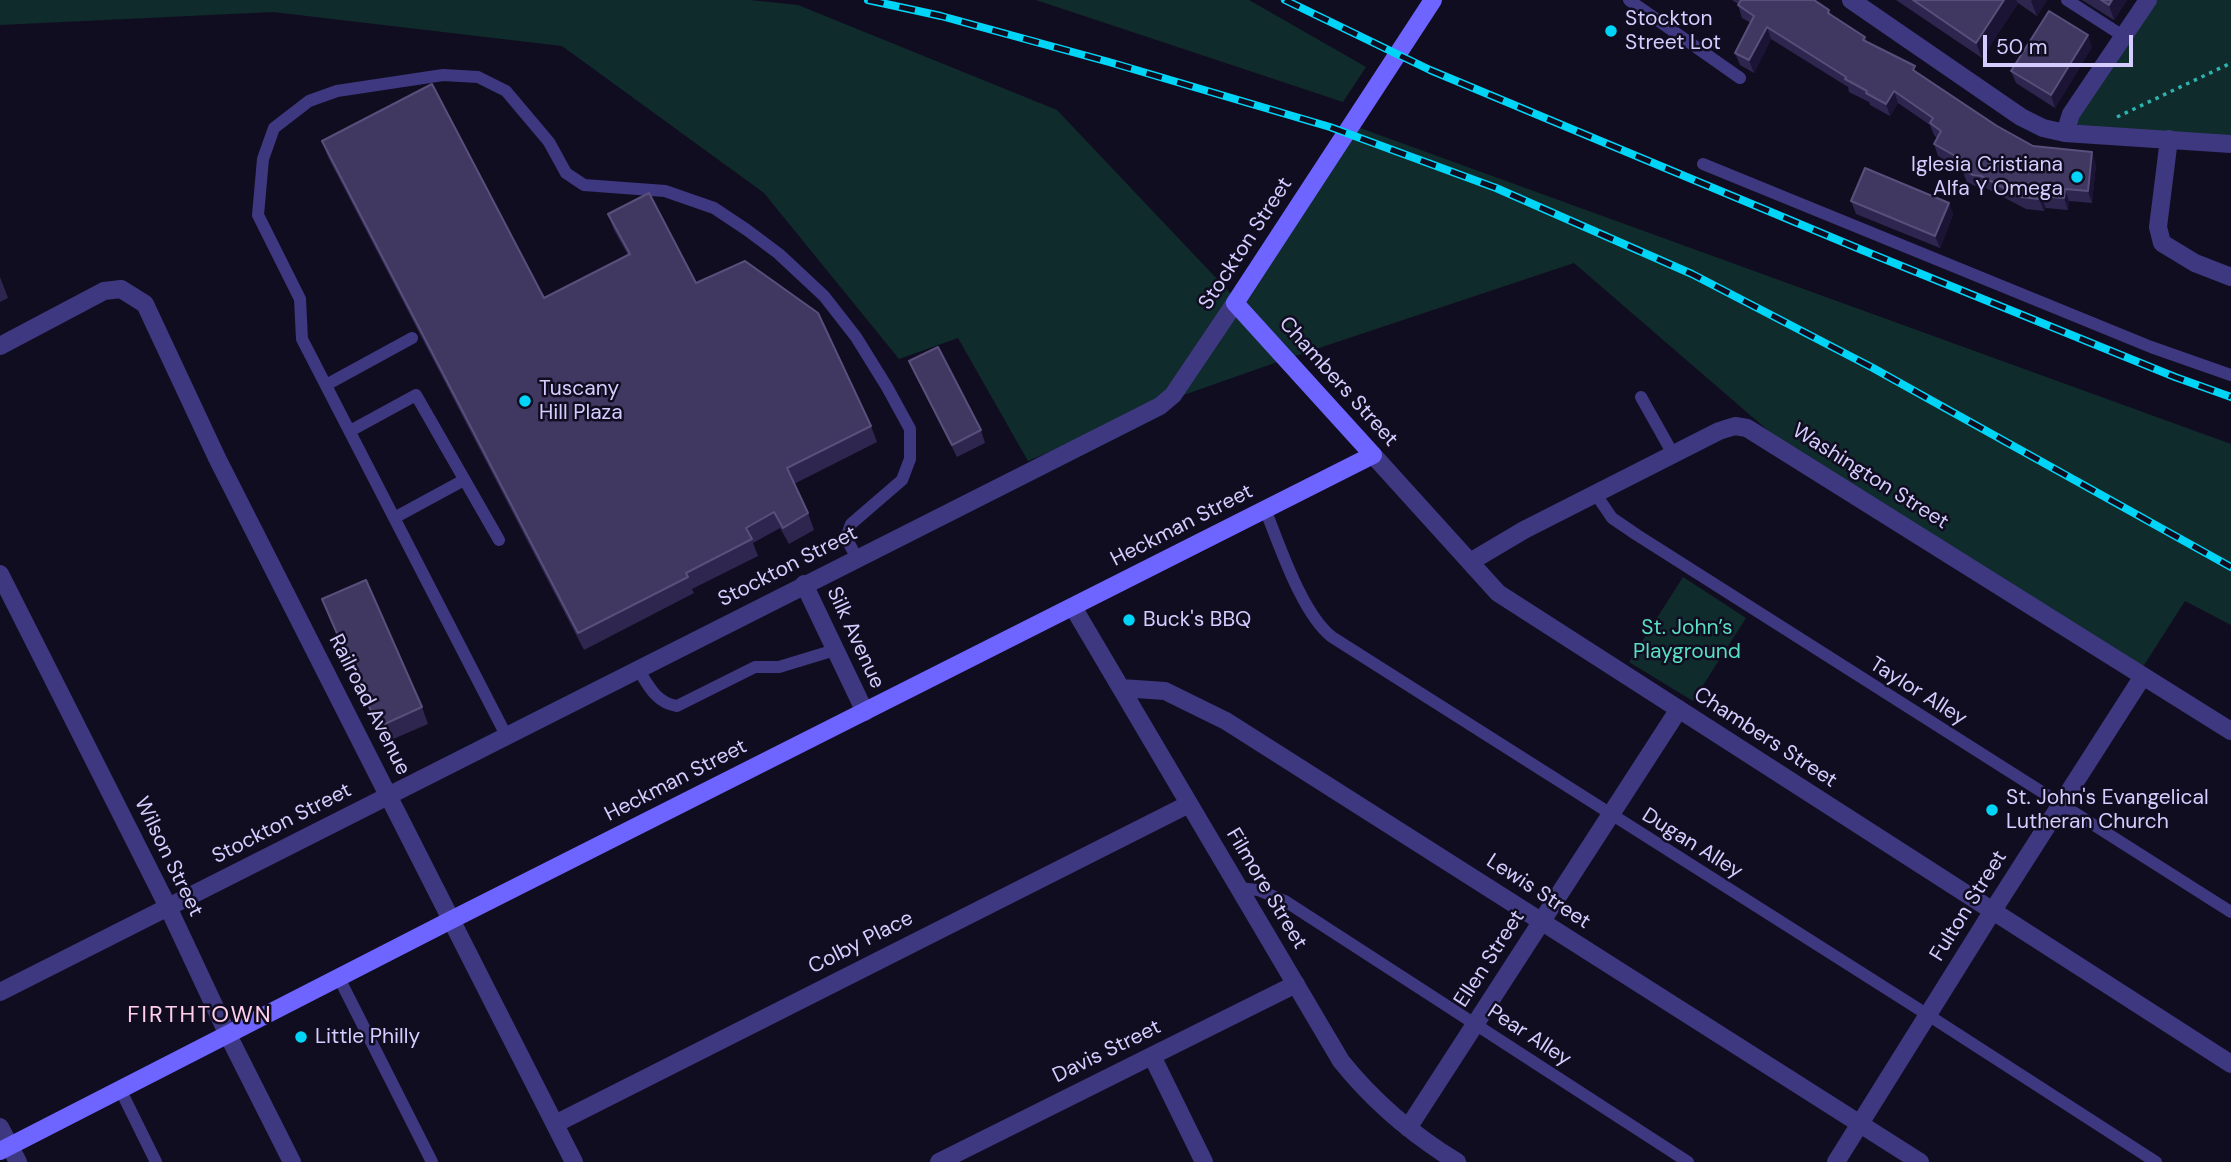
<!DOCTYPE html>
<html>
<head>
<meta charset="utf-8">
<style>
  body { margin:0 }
  #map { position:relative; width:2231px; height:1162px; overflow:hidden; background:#110d21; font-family:"DM Sans",sans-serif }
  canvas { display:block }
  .scale { position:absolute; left:1983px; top:35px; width:150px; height:32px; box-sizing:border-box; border:4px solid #d5cdff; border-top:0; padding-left:9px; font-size:21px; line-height:24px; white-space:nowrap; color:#d5cdff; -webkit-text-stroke:5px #110d21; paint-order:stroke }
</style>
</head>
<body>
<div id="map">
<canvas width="2231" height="1162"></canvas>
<div class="scale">50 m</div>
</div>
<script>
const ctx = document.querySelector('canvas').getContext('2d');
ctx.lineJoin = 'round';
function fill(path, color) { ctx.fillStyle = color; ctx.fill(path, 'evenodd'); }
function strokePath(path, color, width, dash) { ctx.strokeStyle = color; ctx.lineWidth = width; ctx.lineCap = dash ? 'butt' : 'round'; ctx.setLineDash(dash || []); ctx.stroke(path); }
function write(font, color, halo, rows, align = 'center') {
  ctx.font = font + ' "DM Sans",sans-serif'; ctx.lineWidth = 5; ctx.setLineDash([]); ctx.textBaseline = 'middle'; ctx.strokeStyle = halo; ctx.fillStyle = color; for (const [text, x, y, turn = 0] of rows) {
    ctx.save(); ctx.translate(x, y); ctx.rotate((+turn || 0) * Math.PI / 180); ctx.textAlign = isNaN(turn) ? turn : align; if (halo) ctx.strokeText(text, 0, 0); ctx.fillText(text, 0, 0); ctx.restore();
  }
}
const green = new Path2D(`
  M0,0h750l48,5 259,105 179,189 113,-175 882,320v181l-46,-24 -44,69 -369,-236 -198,-171 -288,96 -111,39 -147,63 -70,-123 -59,21 -135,-166 -202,-147 -289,-34 -273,13z
  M1036,0h213l117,67 -23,35z
  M2151,0h80v140l-166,-7z
  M1683,577l63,41 -53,83 -64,-39z`);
const path = new Path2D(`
  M2117,117l114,-54`);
const lane = new Path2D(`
  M1629,0l111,78
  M2067,0l56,36
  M1703,164l448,183 80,28
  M326,385l86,-47
  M1641,397l32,57
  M350,431l66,-36 83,145
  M1595,493l17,25 25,17 594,377
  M1265,509c14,35 37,105 67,128l596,378 228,147
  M394,518l70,-38
  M638,669c10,16 18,34 39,37l78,-39h24l56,-17
  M506,735l-204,-396 -2,-40 -42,-84 5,-56 11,-31 35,-27 28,-10 106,-16 35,2 28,14 43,51 17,31 18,12 81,6 49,17 33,22 32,24 45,42 32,41 31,50 23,42v30l-8,21 -51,44 -5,14 11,20
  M1238,888l20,2 27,11 403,261
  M339,978l93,184
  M120,1089l36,73`);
const street = new Path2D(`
  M1851,0l170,117 22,11 22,5 166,11
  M2065,133l6,-19 77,-114
  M2169,139l-11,88 4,16 33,20 36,14
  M0,346l104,-55 17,-2 24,15 72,154 357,704
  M1373,455l125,138 733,471
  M1470,562l54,-32 195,-99 16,-5 12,2 484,303
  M0,574l168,333 60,128 64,127
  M804,584l61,128
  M1073,607l268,454c32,40 72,74 116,101
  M1121,688l44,3 61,30 694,441
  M0,992l1160,-586 13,-11 62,-92
  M1152,1056l52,106
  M555,1124l634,-320
  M0,1127l18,35
  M1408,1128l271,-419
  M939,1162l357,-178
  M1836,1162l156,-250 151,-236`);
const secondary = new Path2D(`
  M0,1151l451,-231 922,-465 -138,-152 198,-303`);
const rail = new Path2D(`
  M868,0l73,16 168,46 221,65 166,61 196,86 181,94 358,199
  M1285,0l145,70 432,180 313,127 56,20`);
const wall = new Path2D(`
  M1732,0h82l15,10 2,5 34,22 2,5 50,31 80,53 36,20 63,18 -4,39 -23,-2 -1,9 -22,-2 -2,3 -18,-2 -40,-21 -9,-1 -10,-5 -5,-12 -24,-14 -4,-12 3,-6 -3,-3 -4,-10 -32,-22 -8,13 -20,-11 -1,-3 -20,-10 -1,-5 -77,-48 -17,34 -14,-8 -5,-12 16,-30 -9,-5 -4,-13v-1z
  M1896,0h151l-10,16 -19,-13 -36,55z
  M2082,0h45l-13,20z
  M2092,47l-37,61 -39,-25 -5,-12z
  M322,141l222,157 84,-43 -14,-25 -6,-16 88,69 175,143 6,16 -83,42 14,29 6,17 -25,14 -9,-16 -27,15 5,13 -66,33 2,4 -110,57 -256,-493z
  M1851,201l98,2 4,12 -13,33 -84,-34z
  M0,277l8,21 -8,4z
  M909,361l72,69 4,13 -28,14 -43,-84z
  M322,599l100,108 6,17 -44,19 -56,-128z`);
const shadedWall = new Path2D(`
  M2004,0h12l2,3 -36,55 -6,-15z
  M2032,0h15l-10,16 -6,-15z
  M2112,0h15l-13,20 -5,-15z
  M1767,27l4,12 -17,34 -5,-13z
  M2088,35l4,12 -37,61 -4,-13z
  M1894,91l4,12 -8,13 -4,-12z
  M2092,152l4,12 -4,39 -4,-12z
  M2065,189l4,12 -1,9 -4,-12z
  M2041,196l5,12 -2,3 -5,-12z
  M1949,203l4,12 -13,33 -5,-12z`);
const building = new Path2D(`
  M1741,0h73l15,10 -1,3 37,24 -2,3 52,26 -2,4 84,56 36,20 59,6 -4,39 -23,-2 -1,9 -23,-2 -2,3 -18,-2 -40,-21 -8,-1 -11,-6 4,-7 -32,-18 7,-13 -11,-8 3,-5 -39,-27 -8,13 -20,-11 1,-2 -22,-12 1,-2 -79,-50 -18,33 -14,-7 19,-37 -16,-11z
  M1913,0h91l-28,43z
  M2101,0h11l-3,5z
  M2049,11l39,24 -37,60 -40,-24z
  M432,84l112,214 86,-44 -22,-40 41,-21 47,90 49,-22 73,52 53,113 -84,42 21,45 -25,15 -9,-16 -28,16 6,11 -66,34 2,4 -110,56 -256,-492z
  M1865,168l84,35 -14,33 -84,-35z
  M938,347l43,83 -29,15 -43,-84z
  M366,580l56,127 -44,20 -56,-128z`);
const markers = [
  [1611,31,7,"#00d5f8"],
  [2077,177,7,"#00d5f8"],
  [525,401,7,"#00d5f8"],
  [1129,620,7,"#00d5f8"],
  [1992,810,7,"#00d5f8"],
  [301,1037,7,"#00d5f8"]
];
const poiNames = [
  ["Stockton",1625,19],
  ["Street Lot",1625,43],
  ["Iglesia Cristiana",2063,165,"right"],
  ["Alfa Y Omega",2063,189,"right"],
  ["Tuscany",539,389],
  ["Hill Plaza",539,413],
  ["Buck's BBQ",1143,620],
  ["St. John's Evangelical",2006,798],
  ["Lutheran Church",2006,822],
  ["Little Philly",315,1037]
];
const streetNames = [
  ["Stockton Street",1246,244,-57],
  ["Chambers Street",1338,382,48],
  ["Washington Street",1870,477,32],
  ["Heckman Street",1182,526,-27],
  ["Stockton Street",788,567,-27],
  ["Silk Avenue",855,638,65],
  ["Taylor Alley",1918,692,32],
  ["Railroad Avenue",369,705,63],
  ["Chambers Street",1765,738,33],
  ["Heckman Street",676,781,-27],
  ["Stockton Street",282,824,-27],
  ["Dugan Alley",1692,844,32],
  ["Wilson Street",168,857,64],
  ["Filmore Street",1266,889,59],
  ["Lewis Street",1538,892,33],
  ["Fulton Street",1969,906,-58],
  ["Colby Place",861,943,-27],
  ["Ellen Street",1490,959,-57],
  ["Pear Alley",1529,1036,33],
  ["Davis Street",1107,1052,-26]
];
const parkNames = [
  ["St. John’s",1687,628],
  ["Playground",1687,652]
];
const neighbourhoodNames = [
  ["FIRTHTOWN",200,1016]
];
fill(green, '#102b2b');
strokePath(path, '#2db3b0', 3.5, [3.5, 5]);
strokePath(lane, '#3e3880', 12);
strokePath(street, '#3e3880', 18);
strokePath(secondary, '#6e64ff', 18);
strokePath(rail, '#00d5f8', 8);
strokePath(rail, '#110d21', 5, [16]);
fill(wall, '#2f264f');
fill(shadedWall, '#1c1435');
fill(building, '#413862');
strokePath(building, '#584f7b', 2);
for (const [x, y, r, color] of markers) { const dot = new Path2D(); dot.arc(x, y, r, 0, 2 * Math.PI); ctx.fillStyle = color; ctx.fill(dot); strokePath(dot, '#110d21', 2.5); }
write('21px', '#d5cdff', '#110d21', poiNames, 'left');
write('21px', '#d5cdff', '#110d21', streetNames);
write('21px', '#59dfc3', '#110d21', parkNames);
ctx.letterSpacing = '2px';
write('23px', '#ffcfec', '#110d21', neighbourhoodNames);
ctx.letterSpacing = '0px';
</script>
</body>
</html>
